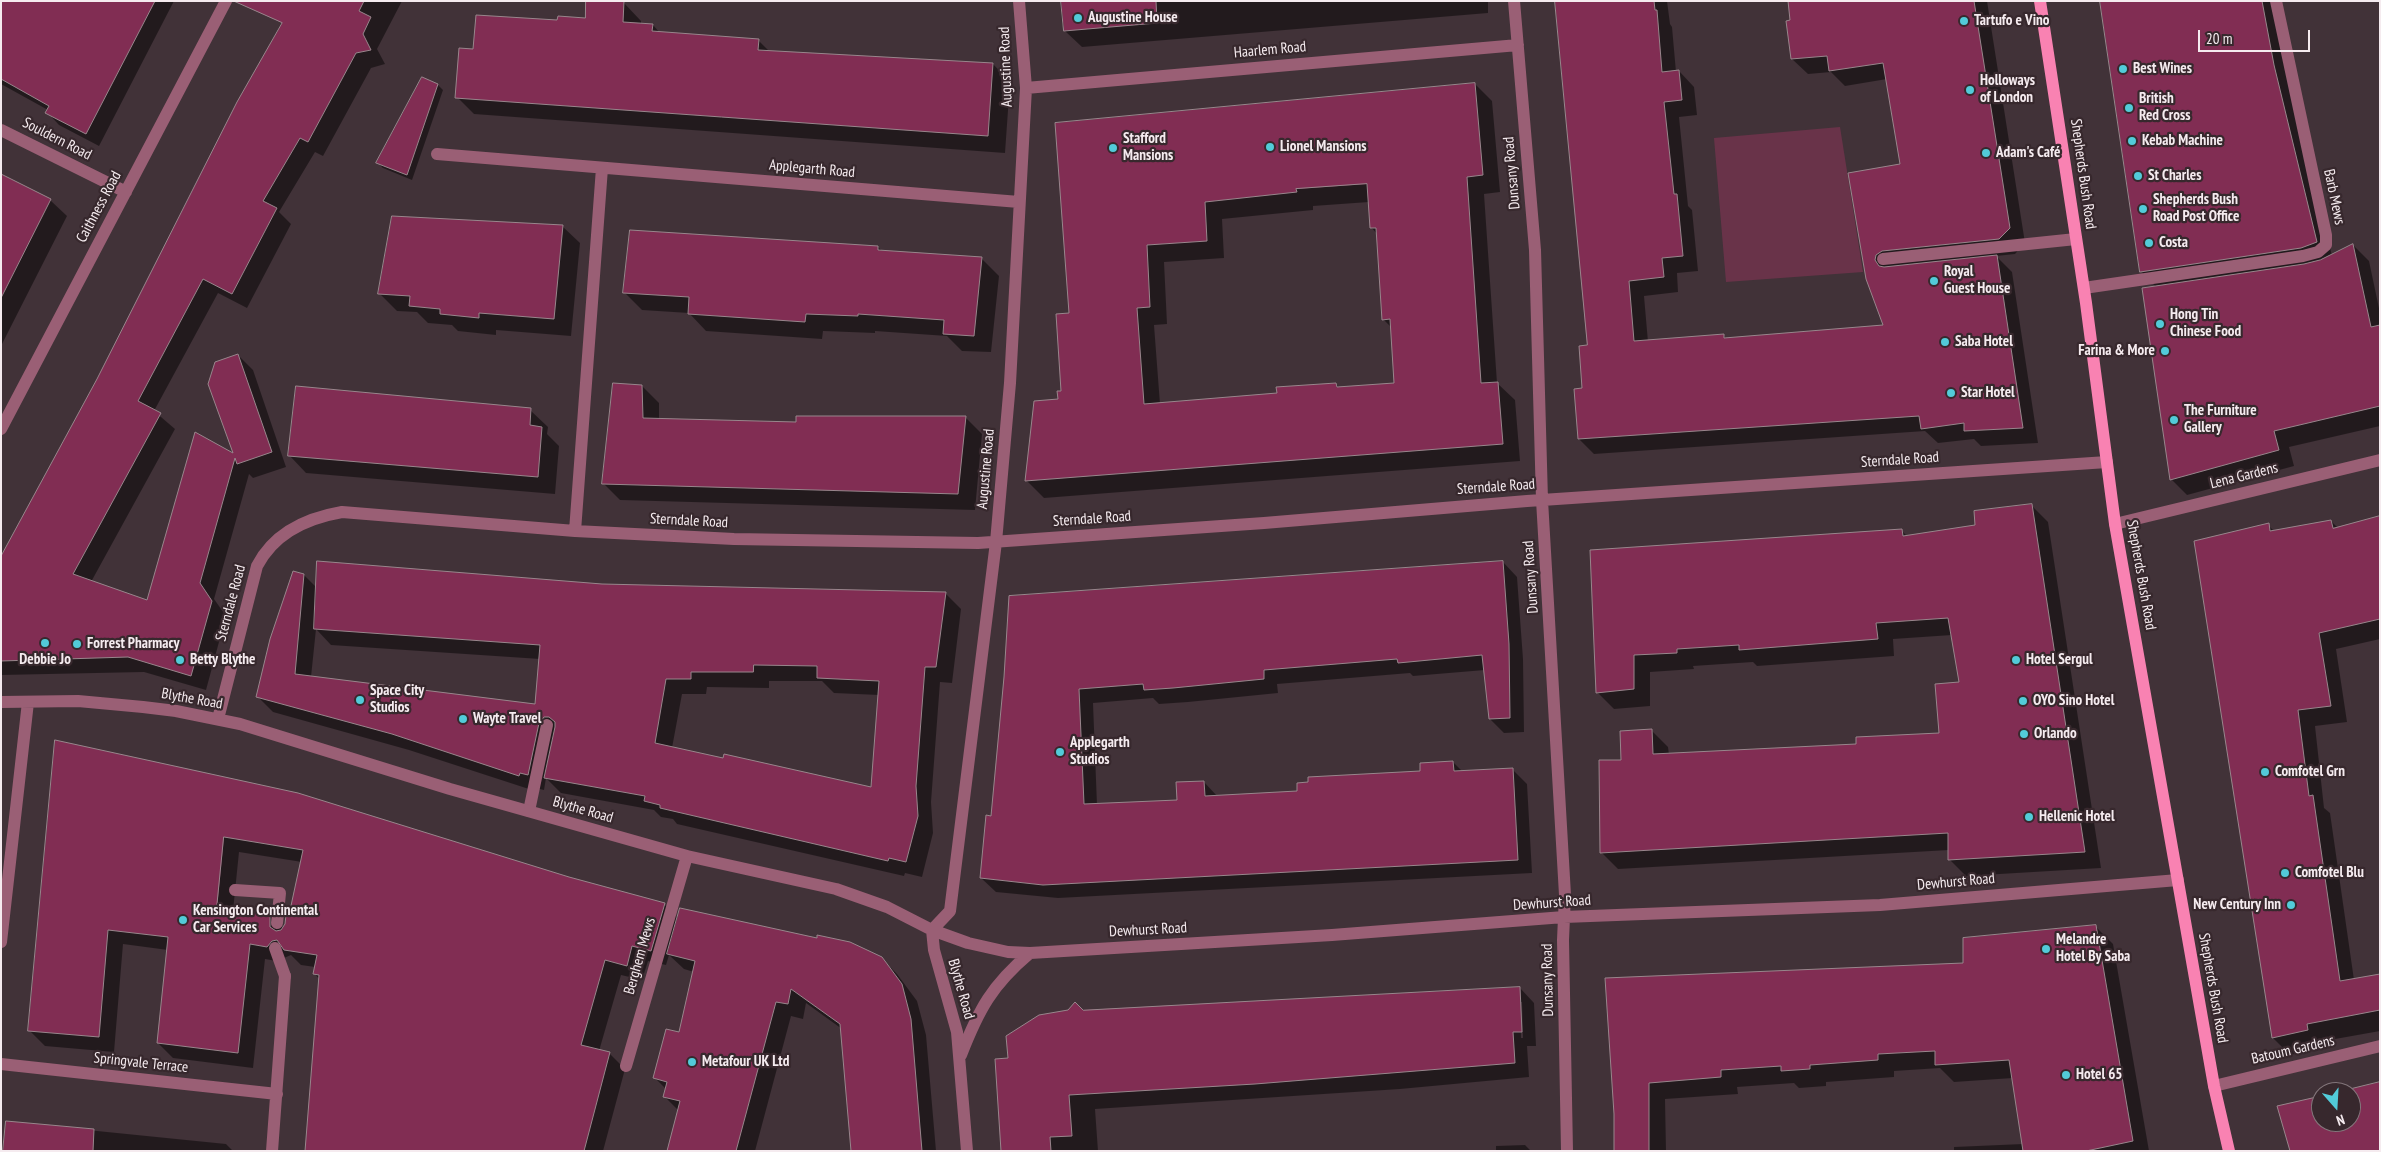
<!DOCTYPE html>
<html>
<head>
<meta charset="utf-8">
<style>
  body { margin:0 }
  #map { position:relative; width:2381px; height:1152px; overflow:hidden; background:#413238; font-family:"PT Sans Narrow",sans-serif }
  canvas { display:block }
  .frame { position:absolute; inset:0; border:2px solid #f5ebef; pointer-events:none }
  .north { position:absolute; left:2311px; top:1082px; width:50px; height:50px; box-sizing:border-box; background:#37282d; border:1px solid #83767b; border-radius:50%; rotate:161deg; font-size:14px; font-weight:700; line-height:20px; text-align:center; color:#f5ebef }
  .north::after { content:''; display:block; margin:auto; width:18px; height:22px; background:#52cbd9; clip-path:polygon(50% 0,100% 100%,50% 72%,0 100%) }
  .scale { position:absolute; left:2198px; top:30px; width:112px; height:22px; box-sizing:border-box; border:2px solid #f5ebef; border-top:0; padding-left:6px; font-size:15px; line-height:18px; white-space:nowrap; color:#f5ebef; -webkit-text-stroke:4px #37282d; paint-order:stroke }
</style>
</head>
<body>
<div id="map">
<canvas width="2381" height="1152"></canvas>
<div class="frame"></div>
<div class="north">N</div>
<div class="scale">20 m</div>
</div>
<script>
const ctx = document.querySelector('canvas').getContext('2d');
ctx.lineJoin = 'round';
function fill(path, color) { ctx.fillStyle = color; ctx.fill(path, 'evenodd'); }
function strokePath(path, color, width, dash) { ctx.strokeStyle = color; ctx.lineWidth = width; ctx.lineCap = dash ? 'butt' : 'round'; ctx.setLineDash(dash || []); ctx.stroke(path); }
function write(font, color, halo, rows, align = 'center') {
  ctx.font = font + ' "PT Sans Narrow",sans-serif'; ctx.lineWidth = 4.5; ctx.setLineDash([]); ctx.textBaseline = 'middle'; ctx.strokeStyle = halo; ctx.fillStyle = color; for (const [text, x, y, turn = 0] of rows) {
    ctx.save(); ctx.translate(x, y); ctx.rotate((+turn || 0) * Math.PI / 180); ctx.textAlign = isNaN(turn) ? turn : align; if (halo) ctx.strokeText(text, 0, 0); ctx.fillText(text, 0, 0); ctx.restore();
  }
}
const green = new Path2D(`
  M1840,127l23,145 -137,10 -12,-144z`);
const shadow = new Path2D(`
  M1,1h173l-75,145 -40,-21 -12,-13 1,-2 -47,-26z
  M293,1h109l-25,48 8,15 -14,4 -48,88 -8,-4 -36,60 12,12 -44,84 -29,-15 -64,118 21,18 -84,153 57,20 87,-147 3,-100 15,15 33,97 -33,11 -4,-4 -35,125 12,17 -20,74 -62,-18 -143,3v-116l97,-179 100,-200z
  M1060,1h428v12l-406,34 -17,-16 -3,-8z
  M1556,1h111l3,23 2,3 4,45 3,-1 15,16 3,28 -18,2 9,89 4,4 6,61 -21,2 1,19 -34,4 4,46 75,-7 4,4 158,-13 -18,-47 34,-114 -14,-86 -42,7 -14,-14 -23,2 -16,-15 -3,-58h198l38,242 -10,11 -19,2 16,16 26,171 -57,3 -7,-7 -36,4 -13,-12 -331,23 -15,-15 9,-93z
  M2101,1h174l7,49 50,206 21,-11 16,16 11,52v113l-91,21 5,19 -107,29 -16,-16 -15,-192 -15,-16z
  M624,3l17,18v4h12l7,8 98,7 12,12 223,12 17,18 -5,71 -531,-39 -17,-17 17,-47 85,-29 27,-2z
  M1475,84l17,17 8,91 -16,2 13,189 18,17 5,61 -476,37 -17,-17 35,-89 8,-78 -13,-190zM1369,202l2,25 6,7 6,85 9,9 3,56 -55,4 -4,-4 -58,10 -118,10 -6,-79 13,-1 -3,-62 60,-4 -2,-39 91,-9v-4z
  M438,85l5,5 -31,90 -29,-12 -5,-5z
  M1,174l49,26 17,16 -66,130z
  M562,226l18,17 -9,93 -75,-6v5l-38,-4 -6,-6 -24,-2 -11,-11 -20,-1 -18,-18z
  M878,247l5,5 98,6 18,18 -8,76 -29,-1 -15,-15 -72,-5v2l-52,-2 -1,8 -116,-8 -17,-18 -47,-3 -18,-18z
  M642,386l17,17v17l138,3 168,-6 17,17 -7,76 -355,-10 -17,-17z
  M530,410l18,17 -1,7 12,12 -4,48 -249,-21 -17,-18z
  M2031,505l17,17 53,346 -135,8 -17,-17v-9l-331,19 -16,-16 20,-91 29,-32 17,17 1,8 188,-10 84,-11 19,-51 -8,-48 -59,4 1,17 -137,10 -4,-4 -60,4 1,3 -44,3v34l-36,3 -17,-17 -6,-140 311,-21 6,6 69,-11z
  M2380,518v121l-44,10 11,73 -32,4 9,82 6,5 24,167 26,-5v56l-56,10v6l-34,8 -17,-17 -77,-496 72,-17 7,7 56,-11 7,7z
  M1503,562l14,15 6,82 1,73 -20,1 -14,-14 -5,-49 -72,6 -3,-3 -133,11 1,9 -90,9 -29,2 -6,-6 -60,5 4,102 81,-3 26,-20 14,15 81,-4 122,-21 32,-10 10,10 50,-2 14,14 5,89 -474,25 -62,-6 -15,-14 11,-61 14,-140z
  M304,575l13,13 285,-3 343,8 16,16 -9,74 -12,-1 -9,120 2,31 -11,44 -17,-4 -1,3 -227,-52 -4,-5 -12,-2 -7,-7 -93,-17 -15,-15 -2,12 -8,-2 -1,3 -126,-41 -136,-38 -16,-16zM316,629l15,16 209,14 -4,46 -225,-28zM769,681h53l12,12 45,2 -7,93 -200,-40 10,-54h24l1,-7 62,1zM542,718h3l-9,10 -2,-1z
  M56,742l608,162 15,15 202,39 16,16 20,27 9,34 10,116h-85l-9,-122 -36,-26 -3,16 -12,-3 -36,135h-87l11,-40 -15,-15 2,-7 -11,-11 25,-44 14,-62 -10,-3 -15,-14 -3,10 -18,-4 -6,19 -21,-5 -22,76 10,2 16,16 -22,82h-296l13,-171 -6,-7 1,-6 -14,-2 -10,-10 -7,3 -2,4 -17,-3 -12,109 -80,-10 -15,-15 10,-93 -45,-6 -9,108 -69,-6 -15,-15zM239,852l63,10 -12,54 -6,13 -15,-14 -36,-4z
  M2096,927l17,17 36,207h-195v-4l69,-3 -10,-66 -59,4 -14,-14 -46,3v6l-68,5v4l-27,2 -5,-5 -57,4 1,7 -73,5 1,52h-49l-11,-172 358,-15z
  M1520,988l14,15 2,43h-9l2,31 -129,12 -305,20 3,42h-96l7,-92 74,-47zM1520,1002h2l1,36h-2z
  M8,1122l218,22 7,7h-229z
  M1525,1145l6,6h-35v-5z`);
const building = new Path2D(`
  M1,1h154l-69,133 -41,-21 4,-7 -48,-27z
  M234,1h130l-5,10 12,6 -8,17 8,16 -15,3 -48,89 -8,-4 -37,63 14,7 -45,86 -29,-15 -65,122 23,12 -88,161 74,26 48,-168 38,21 -25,-69 7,-22 23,-8 34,98 -35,12 -2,-6 -35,125 12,18 -21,75 -63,-19 -127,4v-105l96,-177 140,-277 45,-79z
  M586,1h38l-1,21 30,2 -1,7 107,8 -1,11 235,13 -5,73 -533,-38 4,-50 14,1 3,-34 81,5 1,-4 27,2z
  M1061,1h95l1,22 -93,8z
  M1555,1h99l1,9h2l5,62 17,-2 3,30 -18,2 10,92h3l6,62 -21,2 2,19 -35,4 5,60 90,-7v4l159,-13 -17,-46 -18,-106 52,-9 -17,-101 -54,8 -2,-15 -36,3 -5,-38 4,-1 -2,-19h186l36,227 -11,11 -117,12 -6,4 -1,5 4,6 5,1 113,-12 26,173 -59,3v-8l-43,6 -2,-13 -341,23 -4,-50 8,-1 -3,-42 8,-1z
  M2100,1h162l12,64 43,177 -16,6 -161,24z
  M422,77l16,7 -31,91 -31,-12z
  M1475,83l8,92 -16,2 14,206 17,-1 5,62 -478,37 9,-80 24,-2 -1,-8h4l-5,-77 13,-1 -14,-190zM1367,184l3,44h6l6,92 8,-1 4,64 -57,4 -1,-4 -60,4 1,6 -133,11 -7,-96 13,-1 -3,-62 60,-4 -2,-39 92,-10 -1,-3z
  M1,174l50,25 -50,99z
  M392,216l171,9 -9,94 -75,-6v5l-39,-4v-5l-31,-3 1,-10 -32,-2z
  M630,230l248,16v4l104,7 -8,79 -31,-2 1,-14 -86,-6v2l-52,-2 -1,8 -117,-8 1,-17 -66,-4z
  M2353,244l18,83 9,-2v81l-106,25 5,19 -109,30 -28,-192 162,-24 16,-4z
  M613,383l29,2 1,33 153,4v-6h170l-8,78 -356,-10z
  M296,386l235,22 -1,17 12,2 -4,50 -250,-21z
  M2032,504l53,348 -137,8v-27l-348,20 -1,-93h22l-1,-29 32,-2 1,25 203,-10v-7l83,-4 -4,-49 24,-2 -11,-64 -72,5 2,16 -139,11v-5l-62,4v4l-43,2v34l-38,4 -6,-143 312,-21 1,7 72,-11 -1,-14z
  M2380,516v103l-61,14 12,73 -33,4 11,86 4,-1 27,186 40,-7v36l-73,14 1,6 -36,8 -78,-497 75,-18 1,8 61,-11 2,8z
  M317,561l285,23 344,8 -10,75h-11l-9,119 2,30 -12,46 -17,-4 -1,3 -228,-53v-3l-16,-4 1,-5 -101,-18 11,-51v-5l-6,-5h-5l-5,6 -11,52 -8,-2 -1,3 -127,-42 -136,-37 14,-58 23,-68 11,3 -9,100 240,30 5,-59 -226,-16zM754,665l63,1v12l62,3 -8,106 -147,-33 -1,4 -68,-15 11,-64h25v-7h62z
  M1503,561l6,83 1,74 -21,1 -7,-64 -84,8 -1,-4 -133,11v9l-91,9 -29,2 -1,-6 -64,5 5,115 93,-4 -1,-18 28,-1 1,15 92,-5v-8l11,-1v-5l112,-6v-8l33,-2 1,10 59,-3 5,92 -475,25 -63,-7 6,-63 5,1 13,-139 5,-81z
  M55,740l243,53 271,84 96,26 -14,48 -19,-5 -5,20 -22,-6 -24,85 29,7 -26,99h-279l14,-176 -6,-1 4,-19 -33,-5 -7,-10 -5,1 -5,6 -17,-3 -12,109 -81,-10 11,-106 -60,-7 -9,107 -71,-6zM224,837l79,13 -14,65h-3l-1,9 -4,6 -5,1 -6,-4v-14l-53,-5z
  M680,908l137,30v-3l33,7 32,15 20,27 9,35 11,132h-71l-11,-127 -49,-35 -3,15 -12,-2 -40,149h-69l13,-50 -17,-4 4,-15 -14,-4 13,-49 13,3 16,-71 -28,-7z
  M2096,925l37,216 -47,10h-63l-14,-91 -74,5v-14l-57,3v6l-68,5v4l-29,2v-5l-60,4v7l-72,6v68h-35v-37l-9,-136 358,-15v-25z
  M1520,987l2,45h-9l2,31 -260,21 -186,11 3,41 -22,1 1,14h-50l-6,-92 13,-1 -2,-22 33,-21 29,-5 7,-8 8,8z
  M2380,1082v69h-90l-13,-45 44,-10v26h30v-30h-13z
  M6,1121l88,8 -1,22h-90z`);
const service = new Path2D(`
  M1883,259l193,-20
  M529,811l18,-86
  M235,890l45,3 -3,30
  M275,948l10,28`);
const minor = new Path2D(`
  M1514,1l21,249 7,250 23,395 -2,45 4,211
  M1026,88l492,-43
  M1,130l125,62
  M437,154l582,48
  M2084,288l219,-32 15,-4 8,-7v-10l-50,-234
  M1,429l225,-428
  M2115,524l265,-64
  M575,531l27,-363
  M1,702l77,-1 65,6 33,4 64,13 210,65 237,67 149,33 51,18 45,23 36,13 40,9 22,1 302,-18 232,-18 316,-12 298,-25
  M218,719l39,-153c17,-33 50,-48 85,-54l233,19 159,8 244,4 286,-20 263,-22 580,-39
  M932,930l18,-19 46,-369 14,-159 16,-295 -7,-87
  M932,930l2,20 23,82 10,119
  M1,942l27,-240
  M961,1055c18,-46 31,-70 69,-102
  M1,1064l276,30
  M626,1066l61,-210
  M2214,1086l166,-40
  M272,1151l13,-175`);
const primary = new Path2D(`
  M2040,1l46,302 29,221 99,562 15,65`);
const markers = [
  [1078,18,5,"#52cbd9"],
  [1964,21,5,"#52cbd9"],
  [2123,69,5,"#52cbd9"],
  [1970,90,5,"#52cbd9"],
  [2129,108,5,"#52cbd9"],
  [2132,141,5,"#52cbd9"],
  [1270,147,5,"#52cbd9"],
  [1113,148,5,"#52cbd9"],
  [1986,153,5,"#52cbd9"],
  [2138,176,5,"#52cbd9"],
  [2143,209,5,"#52cbd9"],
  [2149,243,5,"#52cbd9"],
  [1934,281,5,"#52cbd9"],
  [2160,324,5,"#52cbd9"],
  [1945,342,5,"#52cbd9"],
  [2165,351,5,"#52cbd9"],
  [1951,393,5,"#52cbd9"],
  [2174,420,5,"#52cbd9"],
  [45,643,5,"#52cbd9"],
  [77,644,5,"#52cbd9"],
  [180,660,5,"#52cbd9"],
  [2016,660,5,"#52cbd9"],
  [360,700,5,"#52cbd9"],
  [2023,701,5,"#52cbd9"],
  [463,719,5,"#52cbd9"],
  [2024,734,5,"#52cbd9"],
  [1060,752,5,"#52cbd9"],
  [2265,772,5,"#52cbd9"],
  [2029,817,5,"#52cbd9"],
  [2285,873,5,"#52cbd9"],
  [2291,905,5,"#52cbd9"],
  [183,920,5,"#52cbd9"],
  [2046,949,5,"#52cbd9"],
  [692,1062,5,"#52cbd9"],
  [2066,1075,5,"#52cbd9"]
];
const poiNames = [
  ["Augustine House",1088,18],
  ["Tartufo e Vino",1974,21],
  ["Best Wines",2133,69],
  ["Holloways",1980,81],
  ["of London",1980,98],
  ["British",2139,99],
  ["Red Cross",2139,116],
  ["Stafford",1123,139],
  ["Mansions",1123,156],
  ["Kebab Machine",2142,141],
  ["Lionel Mansions",1280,147],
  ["Adam's Café",1996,153],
  ["St Charles",2148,176],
  ["Shepherds Bush",2153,200],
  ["Road Post Office",2153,217],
  ["Costa",2159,243],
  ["Royal",1944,272],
  ["Guest House",1944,289],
  ["Hong Tin",2170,315],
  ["Chinese Food",2170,332],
  ["Saba Hotel",1955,342],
  ["Farina & More",2155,351,"right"],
  ["Star Hotel",1961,393],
  ["The Furniture",2184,411],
  ["Gallery",2184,428],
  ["Forrest Pharmacy",87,644],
  ["Debbie Jo",45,660,"center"],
  ["Betty Blythe",190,660],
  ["Hotel Sergul",2026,660],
  ["Space City",370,691],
  ["Studios",370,708],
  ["OYO Sino Hotel",2033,701],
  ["Wayte Travel",473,719],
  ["Orlando",2034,734],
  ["Applegarth",1070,743],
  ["Studios",1070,760],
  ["Comfotel Grn",2275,772],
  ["Hellenic Hotel",2039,817],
  ["Comfotel Blu",2295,873],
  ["New Century Inn",2281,905,"right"],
  ["Kensington Continental",193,911],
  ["Car Services",193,928],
  ["Melandre",2056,940],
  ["Hotel By Saba",2056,957],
  ["Metafour UK Ltd",702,1062],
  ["Hotel 65",2076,1075]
];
const streetNames = [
  ["Haarlem Road",1270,50,-5],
  ["Augustine Road",1006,67,-92],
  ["Souldern Road",57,139,27],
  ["Applegarth Road",812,169,5],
  ["Dunsany Road",1512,173,-95],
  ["Shepherds Bush Road",2083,174,82],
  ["Barb Mews",2334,197,78],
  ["Caithness Road",99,207,-62],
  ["Sterndale Road",1900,460,-4],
  ["Augustine Road",986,469,-85],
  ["Lena Gardens",2244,476,-14],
  ["Sterndale Road",1496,487,-4],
  ["Sterndale Road",1092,519,-4],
  ["Sterndale Road",689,521,3],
  ["Shepherds Bush Road",2141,575,80],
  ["Dunsany Road",1531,577,-94],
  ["Sterndale Road",231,603,-75],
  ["Blythe Road",192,699,10],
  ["Blythe Road",583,810,16],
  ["Dewhurst Road",1956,882,-5],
  ["Dewhurst Road",1552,903,-4],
  ["Dewhurst Road",1148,930,-3],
  ["Berghem Mews",640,956,-74],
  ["Dunsany Road",1548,980,-91],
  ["Shepherds Bush Road",2213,988,80],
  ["Blythe Road",961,989,74],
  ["Batoum Gardens",2293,1050,-13],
  ["Springvale Terrace",141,1063,6]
];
fill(green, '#693349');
fill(shadow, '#0007');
fill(building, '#812d53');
strokePath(building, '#98868c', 1);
strokePath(service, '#9a5f75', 12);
strokePath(minor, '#9a5f75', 12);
strokePath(primary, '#f982b2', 12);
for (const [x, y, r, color] of markers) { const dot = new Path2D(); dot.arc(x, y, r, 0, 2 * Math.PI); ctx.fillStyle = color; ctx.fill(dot); strokePath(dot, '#37282d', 2); }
write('bold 15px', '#f5ebef', '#37282d', poiNames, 'left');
write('15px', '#f5ebef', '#37282d', streetNames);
</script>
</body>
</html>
